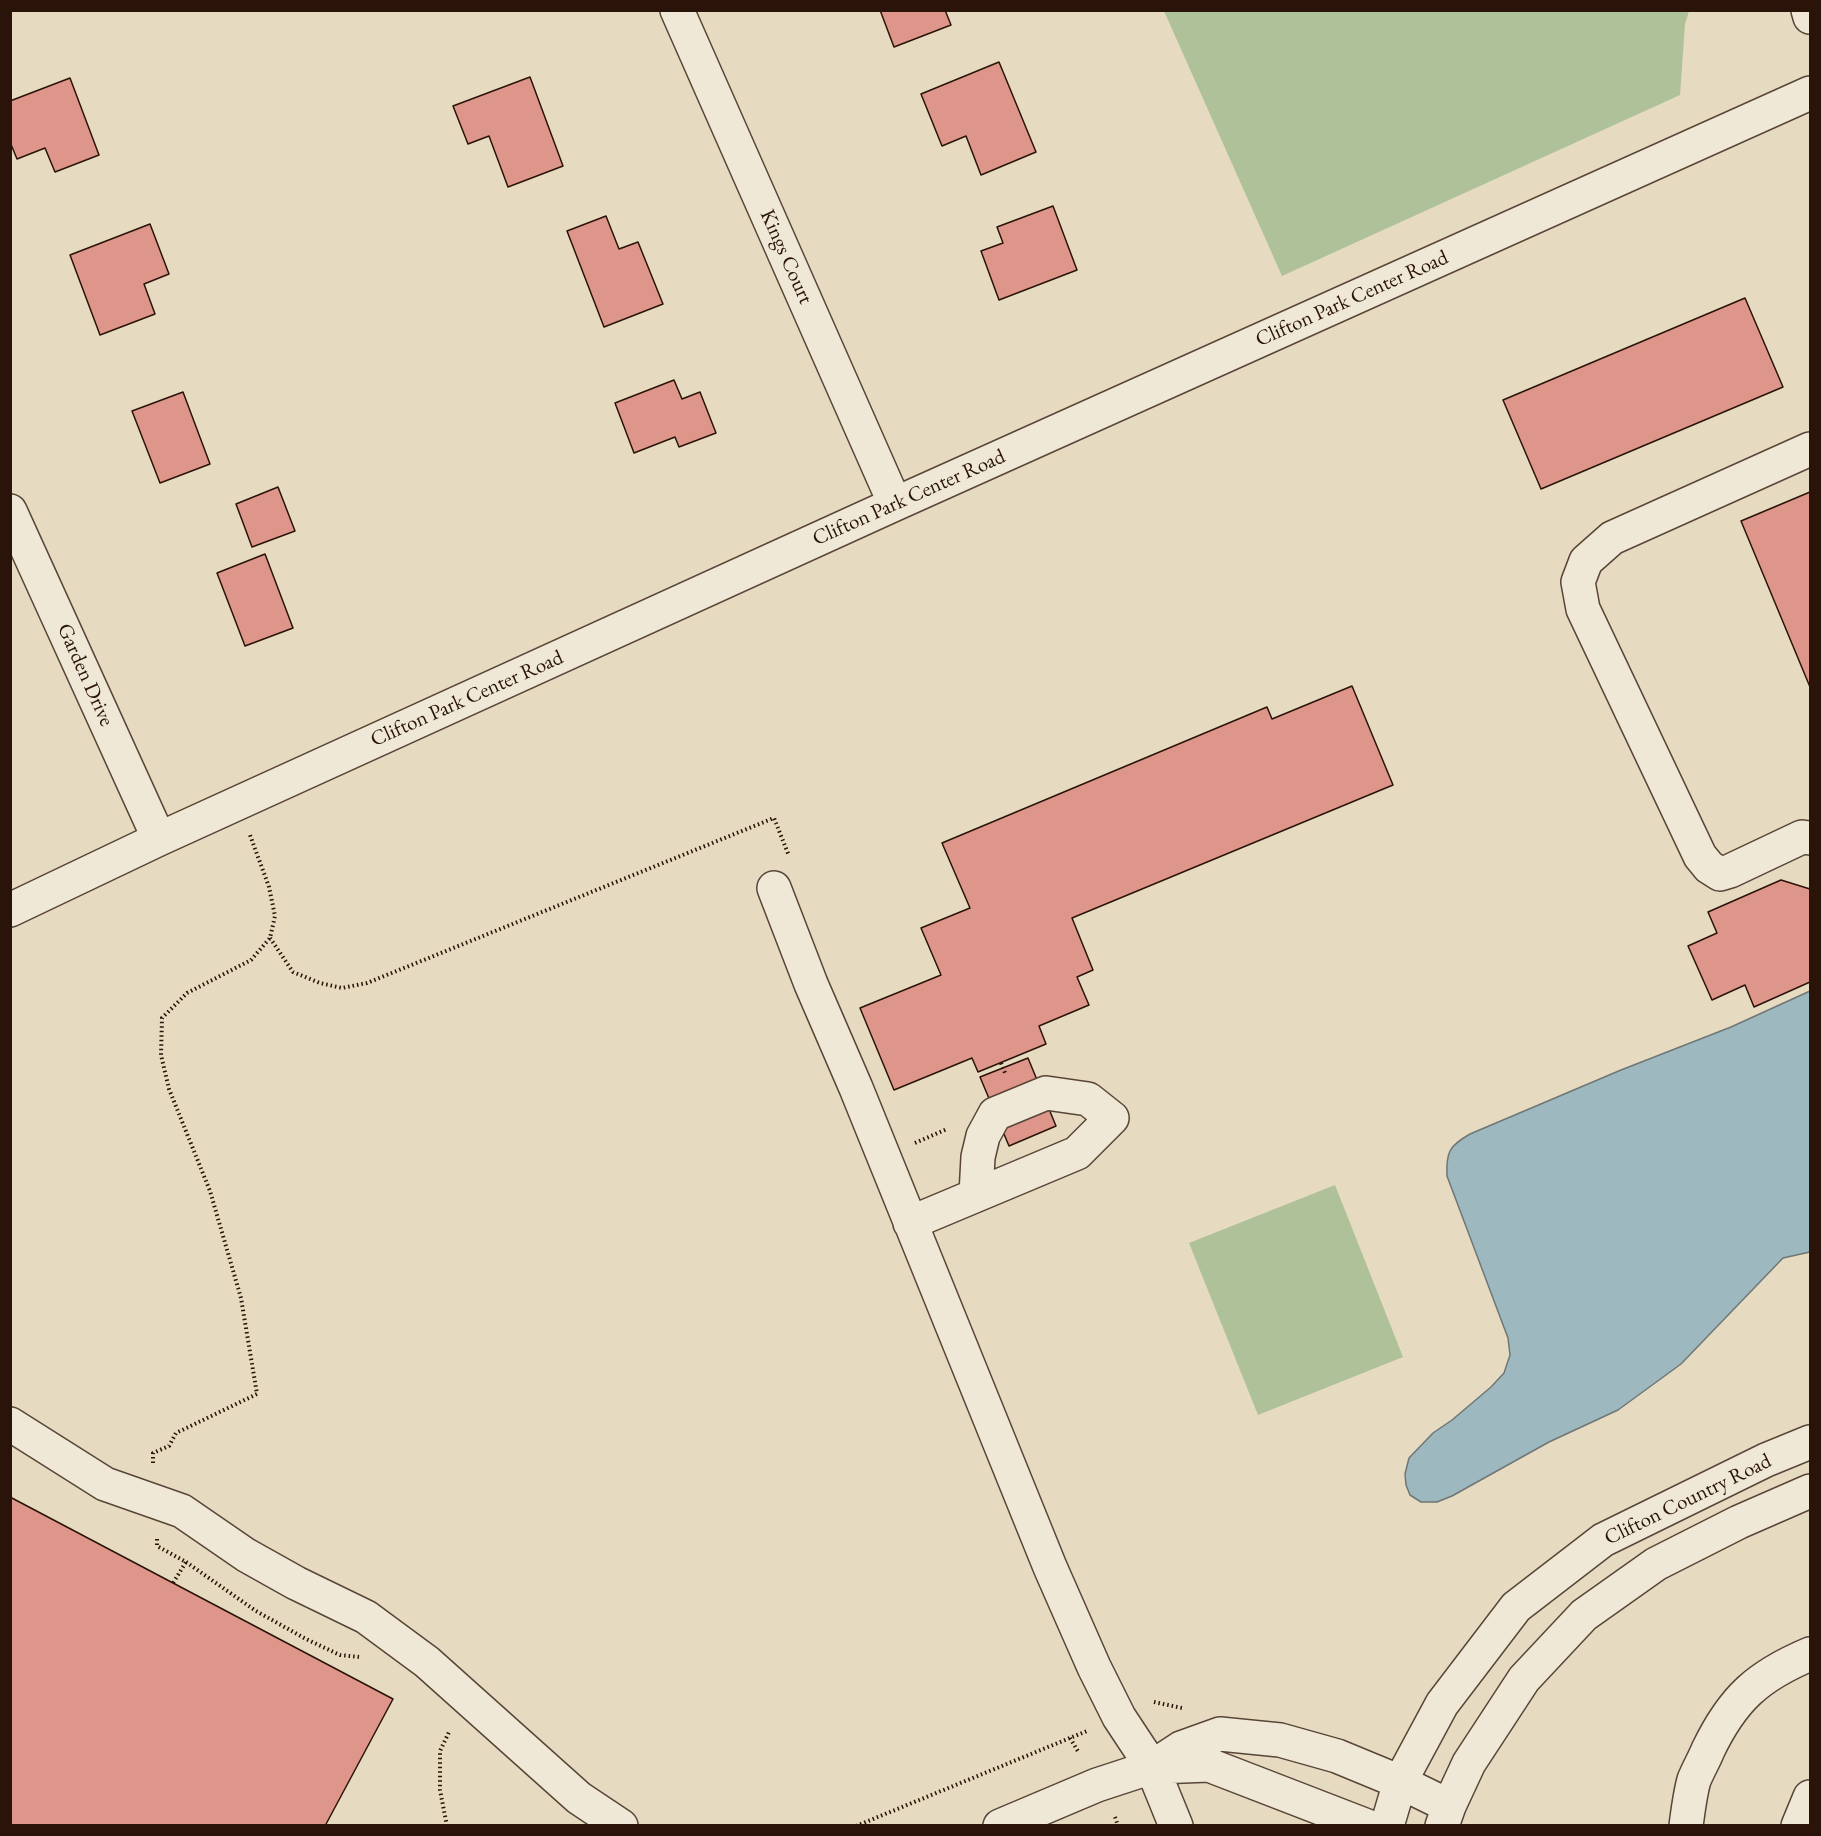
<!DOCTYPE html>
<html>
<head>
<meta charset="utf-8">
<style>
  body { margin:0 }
  #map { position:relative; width:1821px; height:1836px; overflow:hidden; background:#e6dbc1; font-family:"EB Garamond",serif }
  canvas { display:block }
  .frame { position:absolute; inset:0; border:12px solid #2a1309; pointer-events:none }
</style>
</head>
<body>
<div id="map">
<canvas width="1821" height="1836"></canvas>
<div class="frame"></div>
</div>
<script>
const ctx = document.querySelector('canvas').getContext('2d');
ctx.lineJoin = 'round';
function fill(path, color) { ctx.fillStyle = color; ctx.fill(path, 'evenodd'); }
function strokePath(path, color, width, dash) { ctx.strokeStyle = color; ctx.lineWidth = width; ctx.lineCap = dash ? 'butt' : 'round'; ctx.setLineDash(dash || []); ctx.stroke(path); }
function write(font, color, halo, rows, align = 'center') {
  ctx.font = font + ' "EB Garamond",serif'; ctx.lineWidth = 4.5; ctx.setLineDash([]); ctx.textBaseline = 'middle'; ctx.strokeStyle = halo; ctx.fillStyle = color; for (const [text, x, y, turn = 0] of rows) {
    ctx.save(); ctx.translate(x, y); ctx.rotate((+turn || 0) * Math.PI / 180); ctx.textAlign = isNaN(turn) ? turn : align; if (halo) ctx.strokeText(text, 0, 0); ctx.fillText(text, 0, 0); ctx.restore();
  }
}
const green = new Path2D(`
  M1164,11h525l-4,13 -5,71 -398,181z
  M1335,1185l68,172 -145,58 -69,-172z`);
const water = new Path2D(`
  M1810,991v261l-27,6 -102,106 -63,46 -69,32 -97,54 -15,6h-16l-11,-7 -4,-10 -1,-11 4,-16 24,-25 19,-13 39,-33 13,-14 6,-18 -2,-17 -61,-162c-1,-24 2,-30 23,-42l151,-64 110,-43z`);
const building = new Path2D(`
  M880,10h65l6,15 -57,22z
  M999,62l37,90 -55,23 -15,-39 -24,10 -21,-52z
  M530,77l33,89 -55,21 -19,-51 -21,8 -15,-38z
  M70,78l29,77 -44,17 -10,-24 -28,11 -7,-17v-41z
  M1053,206l24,64 -78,30 -18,-49 22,-8 -6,-16z
  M606,216l13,33 19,-7 25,62 -59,23 -37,-96z
  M150,224l19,50 -25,10 11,30 -55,21 -30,-80z
  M1745,298l38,89 -242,102 -38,-89z
  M674,380l8,19 18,-7 16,41 -37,14 -4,-10 -41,16 -19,-50z
  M183,392l27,72 -50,19 -28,-72z
  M278,487l17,44 -43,16 -16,-43z
  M1810,492v195l-69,-166z
  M265,554l28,74 -48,18 -28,-73z
  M1352,686l41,99 -321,133 21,52 -16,7 12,28 -50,21 7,18 -68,28 -6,-14 -78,32 -34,-82 81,-33 -20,-47 49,-20 -28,-65 325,-136 5,12z
  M1781,880l29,9v93l-56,25 -9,-22 -33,15 -24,-54 29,-13 -9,-21z
  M1028,1058l28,68 -47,20 -29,-69z
  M10,1497l383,202 -68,127h-315z`);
const path = new Path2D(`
  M270,938l23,34 27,11 22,5 25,-5 407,-165 15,38
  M1001,1063l4,10
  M915,1143l32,-14
  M153,1463v-10l16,-7 7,-13 81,-39 -16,-96 -31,-107 -41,-102 -8,-34 1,-37 25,-25 64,-33 19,-22 5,-22 -6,-29 -19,-52
  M157,1539v7l29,16 -13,21
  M186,1562l70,49 50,28 34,16 19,2
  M1154,1702l28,6
  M1070,1738l9,15
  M1115,1817l3,9
  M447,1826l-7,-36v-39l10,-21
  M856,1826l231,-95`);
const minor = new Path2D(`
  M677,10l218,494
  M1808,10l2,7
  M1810,449l-198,89 -26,23 -8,21 5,27 117,247 9,11 11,7 10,-3 72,-34 8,1
  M10,511l149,328
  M774,888l37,96 45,104 194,479 44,100 25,50 33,50 24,59
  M10,910l149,-71 736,-335 915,-411
  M910,1223l167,-70 35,-35 -24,-19 -42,-6 -51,21 -12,22 -5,21 -2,38
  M10,1424l95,60 77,27 64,44 50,28 70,34 61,45 152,136 42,28
  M1157,1767l52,-2 158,61
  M1000,1826l97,-41 55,-18 29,-19 39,-14 60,6 57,16 63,26 49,24
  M1387,1826l13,-44 42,-78 74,-97 87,-67 163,-80 44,-18
  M1442,1826l7,-20 20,-43 55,-84 60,-64 72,-51 83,-42 71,-31
  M1686,1826c2,-15 4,-32 8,-46 4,-10 10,-20 14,-30 25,-52 50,-74 102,-96
  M1798,1826l12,-29`);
const streetNames = [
  ["Kings Court",786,257,66],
  ["Clifton Park Center Road",1352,299,-24],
  ["Clifton Park Center Road",909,498,-24],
  ["Garden Drive",85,675,66],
  ["Clifton Park Center Road",467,699,-24],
  ["Clifton Country Road",1688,1500,-26]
];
fill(green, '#aec198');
fill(water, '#9db8bf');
strokePath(water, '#6f7676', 1.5);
fill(building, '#df968a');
strokePath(building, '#2a1309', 1.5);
strokePath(minor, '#594537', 36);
strokePath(path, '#2a1309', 4, [1.5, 3]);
strokePath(minor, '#efe8d7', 33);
write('21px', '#2a1309', '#efe8d7', streetNames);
</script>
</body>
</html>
